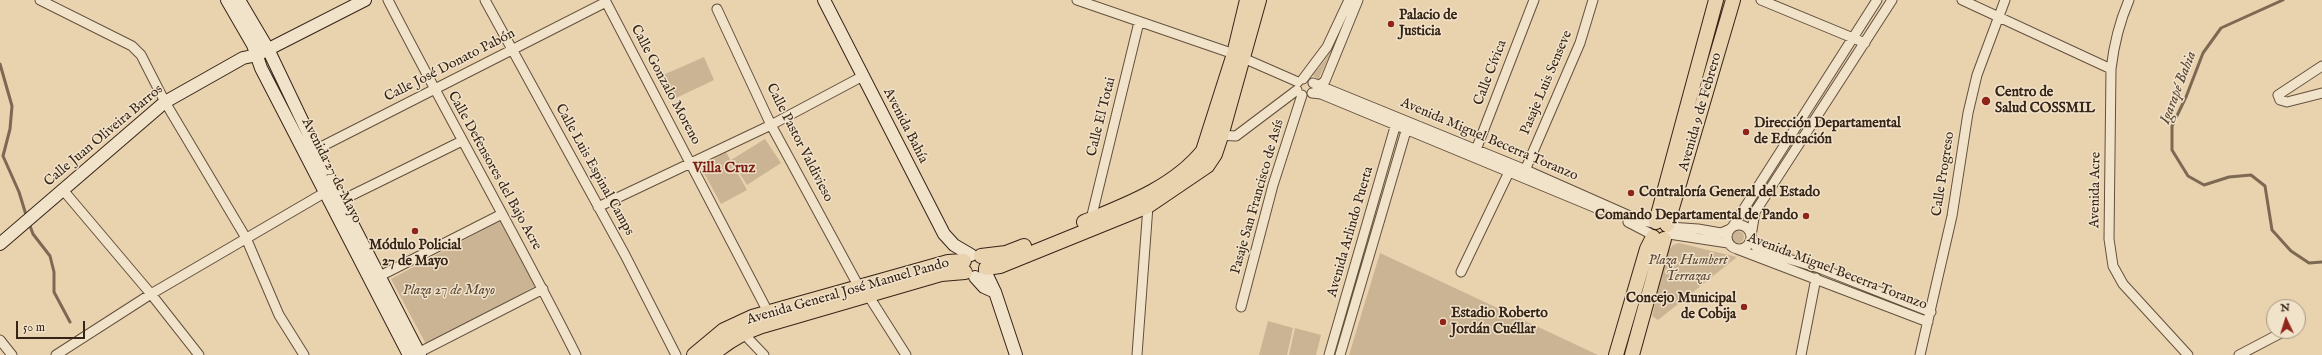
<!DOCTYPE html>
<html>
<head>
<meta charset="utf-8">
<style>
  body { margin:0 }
  #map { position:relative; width:2322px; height:355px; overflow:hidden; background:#e9d2ae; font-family:"IM FELL English",serif }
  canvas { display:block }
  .north { position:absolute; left:2266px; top:299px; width:40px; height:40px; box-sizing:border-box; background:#f1e2ca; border:1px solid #a69682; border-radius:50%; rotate:356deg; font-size:11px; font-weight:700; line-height:16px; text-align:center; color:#362417 }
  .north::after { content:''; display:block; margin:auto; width:14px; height:18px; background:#8f2418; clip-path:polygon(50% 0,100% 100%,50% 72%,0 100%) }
  .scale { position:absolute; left:16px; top:321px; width:69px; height:18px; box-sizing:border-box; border:2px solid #362417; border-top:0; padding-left:5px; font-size:12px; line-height:14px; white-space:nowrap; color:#362417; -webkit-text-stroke:3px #f1e2ca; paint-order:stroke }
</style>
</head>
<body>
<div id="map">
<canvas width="2322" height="355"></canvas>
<div class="north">N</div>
<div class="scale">50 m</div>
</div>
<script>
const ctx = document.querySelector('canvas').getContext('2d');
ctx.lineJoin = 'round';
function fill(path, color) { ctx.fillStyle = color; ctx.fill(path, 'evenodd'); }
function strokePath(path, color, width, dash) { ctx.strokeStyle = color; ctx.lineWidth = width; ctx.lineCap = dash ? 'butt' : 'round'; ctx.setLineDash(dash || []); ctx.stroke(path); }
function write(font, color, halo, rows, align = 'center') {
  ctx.font = font + ' "IM FELL English",serif'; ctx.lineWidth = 3; ctx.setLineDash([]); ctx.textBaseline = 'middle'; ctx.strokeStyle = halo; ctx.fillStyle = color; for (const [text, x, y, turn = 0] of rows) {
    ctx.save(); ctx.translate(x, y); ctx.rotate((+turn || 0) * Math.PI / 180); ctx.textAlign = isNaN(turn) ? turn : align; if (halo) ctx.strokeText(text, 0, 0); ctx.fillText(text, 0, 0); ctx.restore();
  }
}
const green = new Path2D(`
  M1339,35l-21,45 -5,-5 12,-15z
  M704,57l10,23 -40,19 -11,-24z
  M765,139l16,24 -34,22 -16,-25z
  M726,152l21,38 -26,14 -21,-38z
  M500,221l35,65 -108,60 -36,-67z
  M1732 237a6 6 0 1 1 12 0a6 6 0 1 1-12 0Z
  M1679,243l58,14 -79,63 -6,-4 16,-65 5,-6z
  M1380,253l218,102h-249z
  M1268,321l25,7 -6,27h-28z
  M1295,328l26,7 -5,20h-27z`);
const stream = new Path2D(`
  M2283,0l-62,28 -18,25 -17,44 -14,29v24l16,26 16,9 25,-8 22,-2 14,11 7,44 19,21 18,12 13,-1
  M0,64l12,42 -2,23 -7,27 16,36 8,26
  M29,223l4,11 17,22 4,16v20l16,30`);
const street = new Path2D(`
  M40,0l92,46 9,9 24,47 81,136 33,77 25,40
  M388,0c61,119 128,235 188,355
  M485,0l140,255 51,100
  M605,0l163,312
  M1077,0l157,54 64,28
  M1761,0l104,43
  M1962,0l149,69
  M2129,0c-10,23 -15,44 -18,69l-2,170 4,27 10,18 65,71
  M717,9l54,116 88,162
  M2322,66l-44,29 2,5 7,2 35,-9
  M1303,79l24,-32 22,-47
  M1313,83l213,87 113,50 15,3
  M1317,87l8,-6 33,-81
  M1312,93l9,1 280,116
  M1216,135l20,1 61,-46
  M311,152l295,-150
  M1474,155l60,-155
  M1523,175l57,-132 13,-43
  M63,190l88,104 48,61
  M334,204l128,-63
  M598,207l173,-82 92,-49
  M1091,219l48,-197
  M1628,222l23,12
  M1727 237a12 12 0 1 1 24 0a12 12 0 1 1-24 0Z
  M1733,226l144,-226
  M1669,227l29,2 23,4 9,-4
  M1669,234l59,9
  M1751,236l4,-24 137,-212
  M1751,240l5,7 9,5 54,16 112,44
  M1737,249l191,73
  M1461,272l48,-100
  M374,279l128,-65
  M868,295l38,60
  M1241,307l32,-122 29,-90
  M743,333l21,22
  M0,340l12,15
  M56,355l95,-61 173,-101
  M414,355l129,-66
  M1137,355l11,-149
  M1329,355l68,-235
  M1340,355l68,-231
  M1801,355l15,-77
  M1920,355l32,-139 16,-103 9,-38 28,-75
  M2239,355l42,-22`);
const secondary = new Path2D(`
  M227,0l26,45 8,23 148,287
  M239,0l29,49 72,151 80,155
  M824,0l120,234 10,11 17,10
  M0,244l165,-142 78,-44 14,-3 108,-55
  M985,271l10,21 21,63
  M975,277l9,10 11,5`);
const primary = new Path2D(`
  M1084,222c42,-17 90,-35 119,-71l31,-97 13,-54
  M1656,222l60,-222
  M1667,225l66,-225
  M981,256l25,-3 18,-7
  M986,268l14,-2 148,-60 59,-40 8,-12 6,-18 38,-136
  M694,355l30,-25 28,-13 196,-55 16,-1
  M712,355c16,-14 30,-22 50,-29l179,-52 24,-2
  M1616,355l31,-106 6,-12
  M1632,355l32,-116`);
const markers = [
  [1391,24,4,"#8f2418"],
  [1986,101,5,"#8f2418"],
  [1746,132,4,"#8f2418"],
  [1631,193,4,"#8f2418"],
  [1806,216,4,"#8f2418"],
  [415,231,4,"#8f2418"],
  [1744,307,4,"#8f2418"],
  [1443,322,4,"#8f2418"]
];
const poiNames = [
  ["Palacio de",1399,16],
  ["Justicia",1399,32],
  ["Centro de",1995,93],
  ["Salud COSSMIL",1995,109],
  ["Dirección Departamental",1754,124],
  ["de Educación",1754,140],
  ["Contraloría General del Estado",1639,193],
  ["Comando Departamental de Pando",1798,216,"right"],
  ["Módulo Policial",415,246,"center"],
  ["27 de Mayo",415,262,"center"],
  ["Concejo Municipal",1736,299,"right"],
  ["de Cobija",1736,315,"right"],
  ["Estadio Roberto",1451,314],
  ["Jordán Cuéllar",1451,330]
];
const streetNames = [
  ["Calle José Donato Pabón",450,66,-27],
  ["Calle Cívica",1491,73,-69],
  ["Pasaje Luis Senseve",1547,83,-67],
  ["Calle Gonzalo Moreno",665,85,62],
  ["Avenida 9 de Febrero",1701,112,-74],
  ["Calle El Totai",1102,117,-76],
  ["Avenida Bahía",905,126,63],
  ["Calle Juan Oliveira Barros",104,136,-40],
  ["Avenida Miguel Becerra Toranzo",1489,140,23],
  ["Calle Pastor Valdivieso",799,143,63],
  ["Calle Luis Espinal Camps",594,170,61],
  ["Avenida 27 de Mayo",331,171,63],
  ["Calle Defensores del Bajo Acre",494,171,61],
  ["Calle Progreso",1944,174,-81],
  ["Avenida Acre",2096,190,-89],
  ["Pasaje San Francisco de Asís",1258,197,-74],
  ["Avenida Arlindo Puerta",1351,232,-74],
  ["Avenida Miguel Becerra Toranzo",1837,272,21],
  ["Avenida General José Manuel Pando",848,292,-16]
];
const parkNames = [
  ["Plaza Humbert",1688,261],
  ["Terrazas",1688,277],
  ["Plaza 27 de Mayo",449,291]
];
const waterNames = [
  ["Igarapé Bahia",2179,88,-69]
];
const neighbourhoodNames = [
  ["Villa Cruz",724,169]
];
fill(green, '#cbb494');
strokePath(stream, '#7d6953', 3);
strokePath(street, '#63503d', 11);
strokePath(secondary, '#362417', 14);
strokePath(primary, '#362417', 16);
strokePath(street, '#f1e2ca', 9);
strokePath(secondary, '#f1e2ca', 12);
strokePath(primary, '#e9d2ae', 14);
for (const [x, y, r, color] of markers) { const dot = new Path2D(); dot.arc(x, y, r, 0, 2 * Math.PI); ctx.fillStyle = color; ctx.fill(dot); strokePath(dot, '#f1e2ca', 1.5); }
write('bold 14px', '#362417', '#f1e2ca', poiNames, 'left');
write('14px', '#362417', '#f1e2ca', streetNames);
write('italic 14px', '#5b4836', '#f1e2ca', parkNames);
write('italic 15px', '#594635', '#f1e2ca', waterNames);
write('bold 15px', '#7a1f14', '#f1e2ca', neighbourhoodNames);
</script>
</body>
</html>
